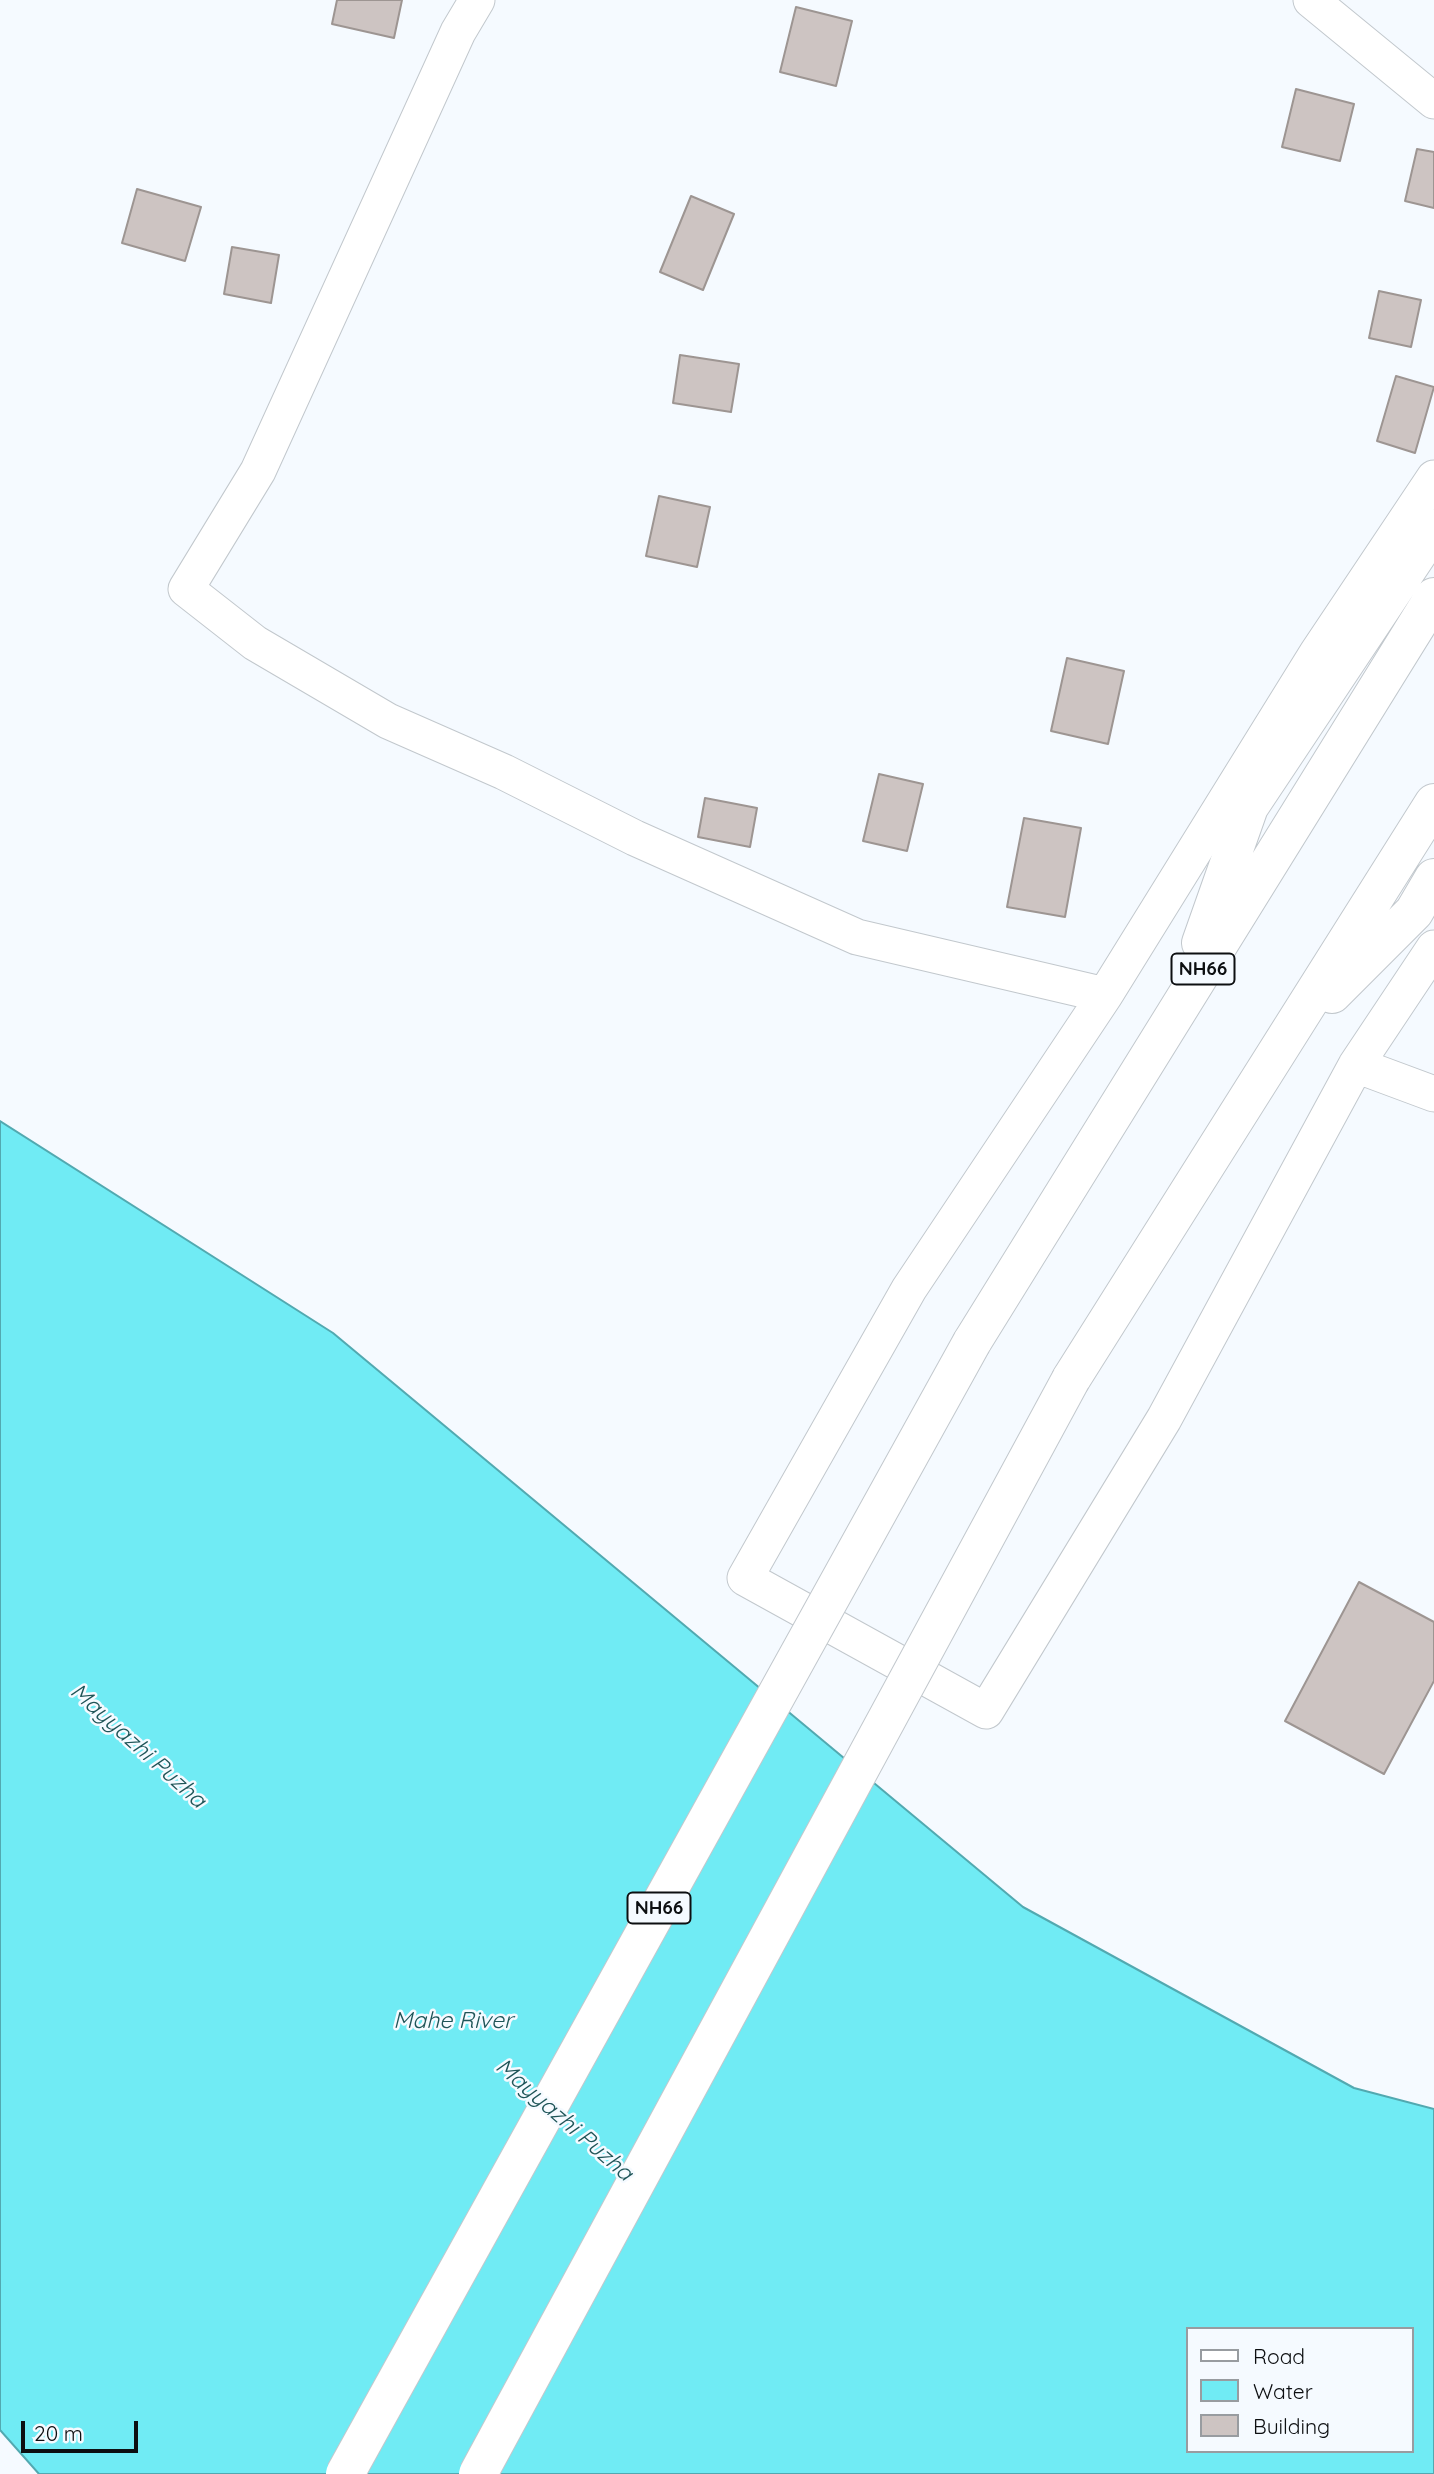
<!DOCTYPE html>
<html>
<head>
<meta charset="utf-8">
<style>
  body { margin:0 }
  #map { position:relative; width:1434px; height:2474px; overflow:hidden; background:#f5faff; font-family:Quicksand,sans-serif }
  canvas { display:block }
  .legend { position:absolute; left:1186px; top:2327px; width:228px; height:126px; box-sizing:border-box; background:#f5faff; border:2px solid #989ca0; margin:0; padding:9px 12px; list-style:none; font-size:21px; color:#0d0f11 }
  .legend li { display:flex; align-items:center; gap:14px; height:35px }
  .legend b { width:35px; border:2px solid #989ca0 }
  .scale { position:absolute; left:21px; top:2421px; width:117px; height:32px; box-sizing:border-box; border:4px solid #0d0f11; border-top:0; padding-left:9px; font-size:21px; line-height:24px; white-space:nowrap; color:#0d0f11; -webkit-text-stroke:5px #f5faff; paint-order:stroke }
</style>
</head>
<body>
<div id="map">
<canvas width="1434" height="2474"></canvas>
<ul class="legend">
<li><b style="height:9px;background:#fff"></b>Road</li>
<li><b style="height:19px;background:#70ebf4"></b>Water</li>
<li><b style="height:19px;background:#cdc4c2"></b>Building</li>
</ul>
<div class="scale">20 m</div>
</div>
<script>
const ctx = document.querySelector('canvas').getContext('2d');
ctx.lineJoin = 'round';
function fill(path, color) { ctx.fillStyle = color; ctx.fill(path, 'evenodd'); }
function strokePath(path, color, width, dash) { ctx.strokeStyle = color; ctx.lineWidth = width; ctx.lineCap = dash ? 'butt' : 'round'; ctx.setLineDash(dash || []); ctx.stroke(path); }
function write(font, color, halo, rows, align = 'center') {
  ctx.font = font + ' Quicksand,sans-serif'; ctx.lineWidth = 5; ctx.setLineDash([]); ctx.textBaseline = 'middle'; ctx.strokeStyle = halo; ctx.fillStyle = color; for (const [text, x, y, turn = 0] of rows) {
    ctx.save(); ctx.translate(x, y); ctx.rotate((+turn || 0) * Math.PI / 180); ctx.textAlign = isNaN(turn) ? turn : align; if (halo) ctx.strokeText(text, 0, 0); ctx.fillText(text, 0, 0); ctx.restore();
  }
}
const water = new Path2D(`
  M0,1121l333,212 690,574 331,181 80,21v365h-1395l-39,-44zM1187,2329h224v122h-224z`);
const building = new Path2D(`
  M337,0h65l-8,38 -62,-14z
  M796,7l56,14 -16,65 -56,-14z
  M1296,89l58,15 -14,57 -58,-14z
  M1417,149l17,3v56l-29,-7z
  M137,189l64,18 -16,54 -63,-18z
  M691,196l43,18 -31,76 -43,-18z
  M232,247l47,8 -8,48 -47,-9z
  M1379,291l42,9 -10,47 -42,-9z
  M680,355l59,9 -8,48 -58,-9z
  M1396,376l38,11 -19,66 -38,-12z
  M659,496l51,11 -13,60 -51,-11z
  M1067,658l57,13 -16,73 -57,-13z
  M879,774l44,10 -16,67 -44,-10z
  M705,798l52,10 -7,39 -52,-10z
  M1024,818l57,10 -16,89 -58,-10z
  M1359,1582l75,40v59l-50,93 -99,-53z`);
const street = new Path2D(`
  M477,0l-19,32 -200,439 -72,118 69,54 133,78 116,51 131,66 222,99 248,58
  M1311,0l123,101
  M1434,478l-117,175 -212,342 -196,294 -164,289 241,133 178,-292 192,-354 78,-117
  M1356,1065l78,29`);
const highway = new Path2D(`
  M1201,943l48,-136 185,-278
  M1332,994l82,-82 20,-34
  M972,1342l462,-745
  M1071,1379l363,-576`);
const highwayBridge = new Path2D(`
  M345,2474l627,-1132
  M478,2474l593,-1095`);
const shields = [
  [1203,969,63],
  [659,1908,63]
];
const shieldNames = [
  ["NH66",1203,969],
  ["NH66",659,1908]
];
const waterNames = [
  ["Mayyazhi Puzha",138,1746,42],
  ["Mahe River",453,2021],
  ["Mayyazhi Puzha",564,2120,41]
];
fill(water, '#70ebf4');
strokePath(water, '#52a9b0', 2);
fill(building, '#cdc4c2');
strokePath(building, '#9d9592', 2);
strokePath(street, '#c2c8cd', 37);
strokePath(highway, '#c2c8cd', 40);
strokePath(street, '#fff', 35);
strokePath(highway, '#fff', 38);
strokePath(highwayBridge, '#c2c8cd', 40, []);
strokePath(highwayBridge, '#fff', 38);
for (const [x, y, w] of shields) { const box = new Path2D(); box.roundRect(x - w / 2, y - 15.5, w, 31, 5); ctx.fillStyle = '#f5faff'; ctx.fill(box); strokePath(box, '#0d0f11', 2); }
write('bold 19px', '#0d0f11', null, shieldNames);
write('italic 23px', '#1f5558', '#f5faff', waterNames);
</script>
</body>
</html>
